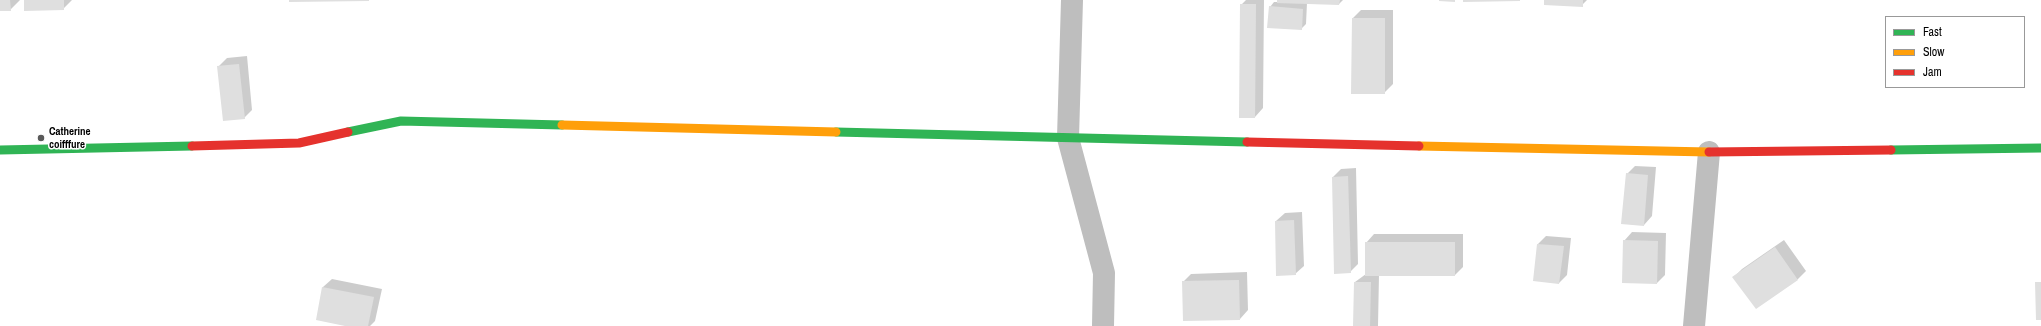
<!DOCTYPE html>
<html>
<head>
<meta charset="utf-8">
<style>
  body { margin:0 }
  #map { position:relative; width:2041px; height:326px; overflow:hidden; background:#fff; font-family:"Archivo Narrow",sans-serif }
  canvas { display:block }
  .legend { position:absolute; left:1885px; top:16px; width:140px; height:72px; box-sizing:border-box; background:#fff; border:1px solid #999; margin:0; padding:5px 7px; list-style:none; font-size:12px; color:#000 }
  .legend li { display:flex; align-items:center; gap:8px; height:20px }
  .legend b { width:20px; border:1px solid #999 }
</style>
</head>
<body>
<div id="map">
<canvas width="2041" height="326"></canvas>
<ul class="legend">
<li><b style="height:5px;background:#30b455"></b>Fast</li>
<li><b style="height:5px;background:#ff9f0a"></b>Slow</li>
<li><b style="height:5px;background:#e5322d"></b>Jam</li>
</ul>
</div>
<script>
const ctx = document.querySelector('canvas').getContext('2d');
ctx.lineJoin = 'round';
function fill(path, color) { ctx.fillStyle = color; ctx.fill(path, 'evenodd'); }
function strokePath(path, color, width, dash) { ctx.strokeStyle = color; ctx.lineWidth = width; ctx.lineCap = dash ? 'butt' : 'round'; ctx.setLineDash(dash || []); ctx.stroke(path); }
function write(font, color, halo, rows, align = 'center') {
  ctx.font = font + ' "Archivo Narrow",sans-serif'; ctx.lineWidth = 3; ctx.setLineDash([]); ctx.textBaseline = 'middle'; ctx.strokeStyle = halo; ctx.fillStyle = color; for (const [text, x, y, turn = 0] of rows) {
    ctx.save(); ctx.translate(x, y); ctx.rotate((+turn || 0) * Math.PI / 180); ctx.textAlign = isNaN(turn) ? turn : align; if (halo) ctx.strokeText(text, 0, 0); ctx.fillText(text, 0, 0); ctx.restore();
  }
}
const shadow = new Path2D(`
  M0,0h20l-10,10h-10z
  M25,0h47l-9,9z
  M1246,0h18l-1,108 -8,9 -14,-112z
  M1278,0h65l-4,4 -32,-1 -1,21 -5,5 -31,-22 4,-5h4z
  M1545,0h42l-5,5z
  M1361,10h32v74l-9,9 -31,-75z
  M247,56l5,54 -8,8 -25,-52 8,-8z
  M1635,166l21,1 -4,49 -8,9 -17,-51z
  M1356,168l2,96 -8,8 -17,-95 8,-8z
  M1302,212l2,54 -9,8 -19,-53 9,-8z
  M1632,232l34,1 -1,42 -8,8 -33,-42z
  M1374,234h89v33l-8,8h-76l-1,51h-24l1,-44 11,-8v-31z
  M1546,236l25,2 -4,37 -8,8 -21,-39z
  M1784,240l22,31 -8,8 -42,29 -22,-31 8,-8z
  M1247,272l1,38 -8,9 -57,-37 8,-8z
  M332,279l50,10 -7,32 -5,5h-19l-34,-7 6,-32z`);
const building = new Path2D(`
  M0,0h10l1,11h-11z
  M24,0h40v10l-40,1z
  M289,0h80v1l-80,1z
  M1277,0h63l-1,5 -62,-2z
  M1439,0h16v2l-16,-1z
  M1463,0h57v1l-57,1z
  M1544,0h39v7l-39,-2z
  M1240,4h16l-1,114h-16z
  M1269,6l34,3 -1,21 -35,-2z
  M1352,18h33v76h-34z
  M239,64l6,55 -22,2 -6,-55z
  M1626,173l22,2 -4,51 -23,-2z
  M1348,176l3,97 -17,1 -2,-97z
  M1294,220l2,55 -20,1 -1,-55z
  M1623,240l35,1 -1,43 -35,-1z
  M1365,242h90v34h-90z
  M1537,244l27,2 -5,38 -26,-3z
  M1775,247l23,33 -42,29 -24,-32z
  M1239,280l1,40 -57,1 -1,-40z
  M1354,282h17l-1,44h-17z
  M2035,282h6v38h-5z
  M322,287l52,10 -6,29h-23l-29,-6z`);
const street = new Path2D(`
  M1072,0l-4,138 36,135 -1,53
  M1694,326l15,-174`);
const fast = new Path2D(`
  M348,132l53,-11 161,4
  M836,132l411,10
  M0,150l192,-4
  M1891,150l150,-2`);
const slow = new Path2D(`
  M562,125l274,7
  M1419,146l290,6`);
const jam = new Path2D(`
  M1247,142l172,4
  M192,146l107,-3 49,-11
  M1709,152l182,-2`);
const markers = [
  [41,138,4,"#595959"]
];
const poiNames = [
  ["Catherine",49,132],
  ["coifffure",49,145]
];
fill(shadow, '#0003');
fill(building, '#dfdfdf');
strokePath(street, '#bebebe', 22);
strokePath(fast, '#30b455', 9);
strokePath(slow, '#ff9f0a', 9);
strokePath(jam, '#e5322d', 9);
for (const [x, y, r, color] of markers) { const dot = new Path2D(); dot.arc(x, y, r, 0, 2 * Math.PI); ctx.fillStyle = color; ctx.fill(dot); strokePath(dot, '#fff', 1.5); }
write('bold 11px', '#000', '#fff', poiNames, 'left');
</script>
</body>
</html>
